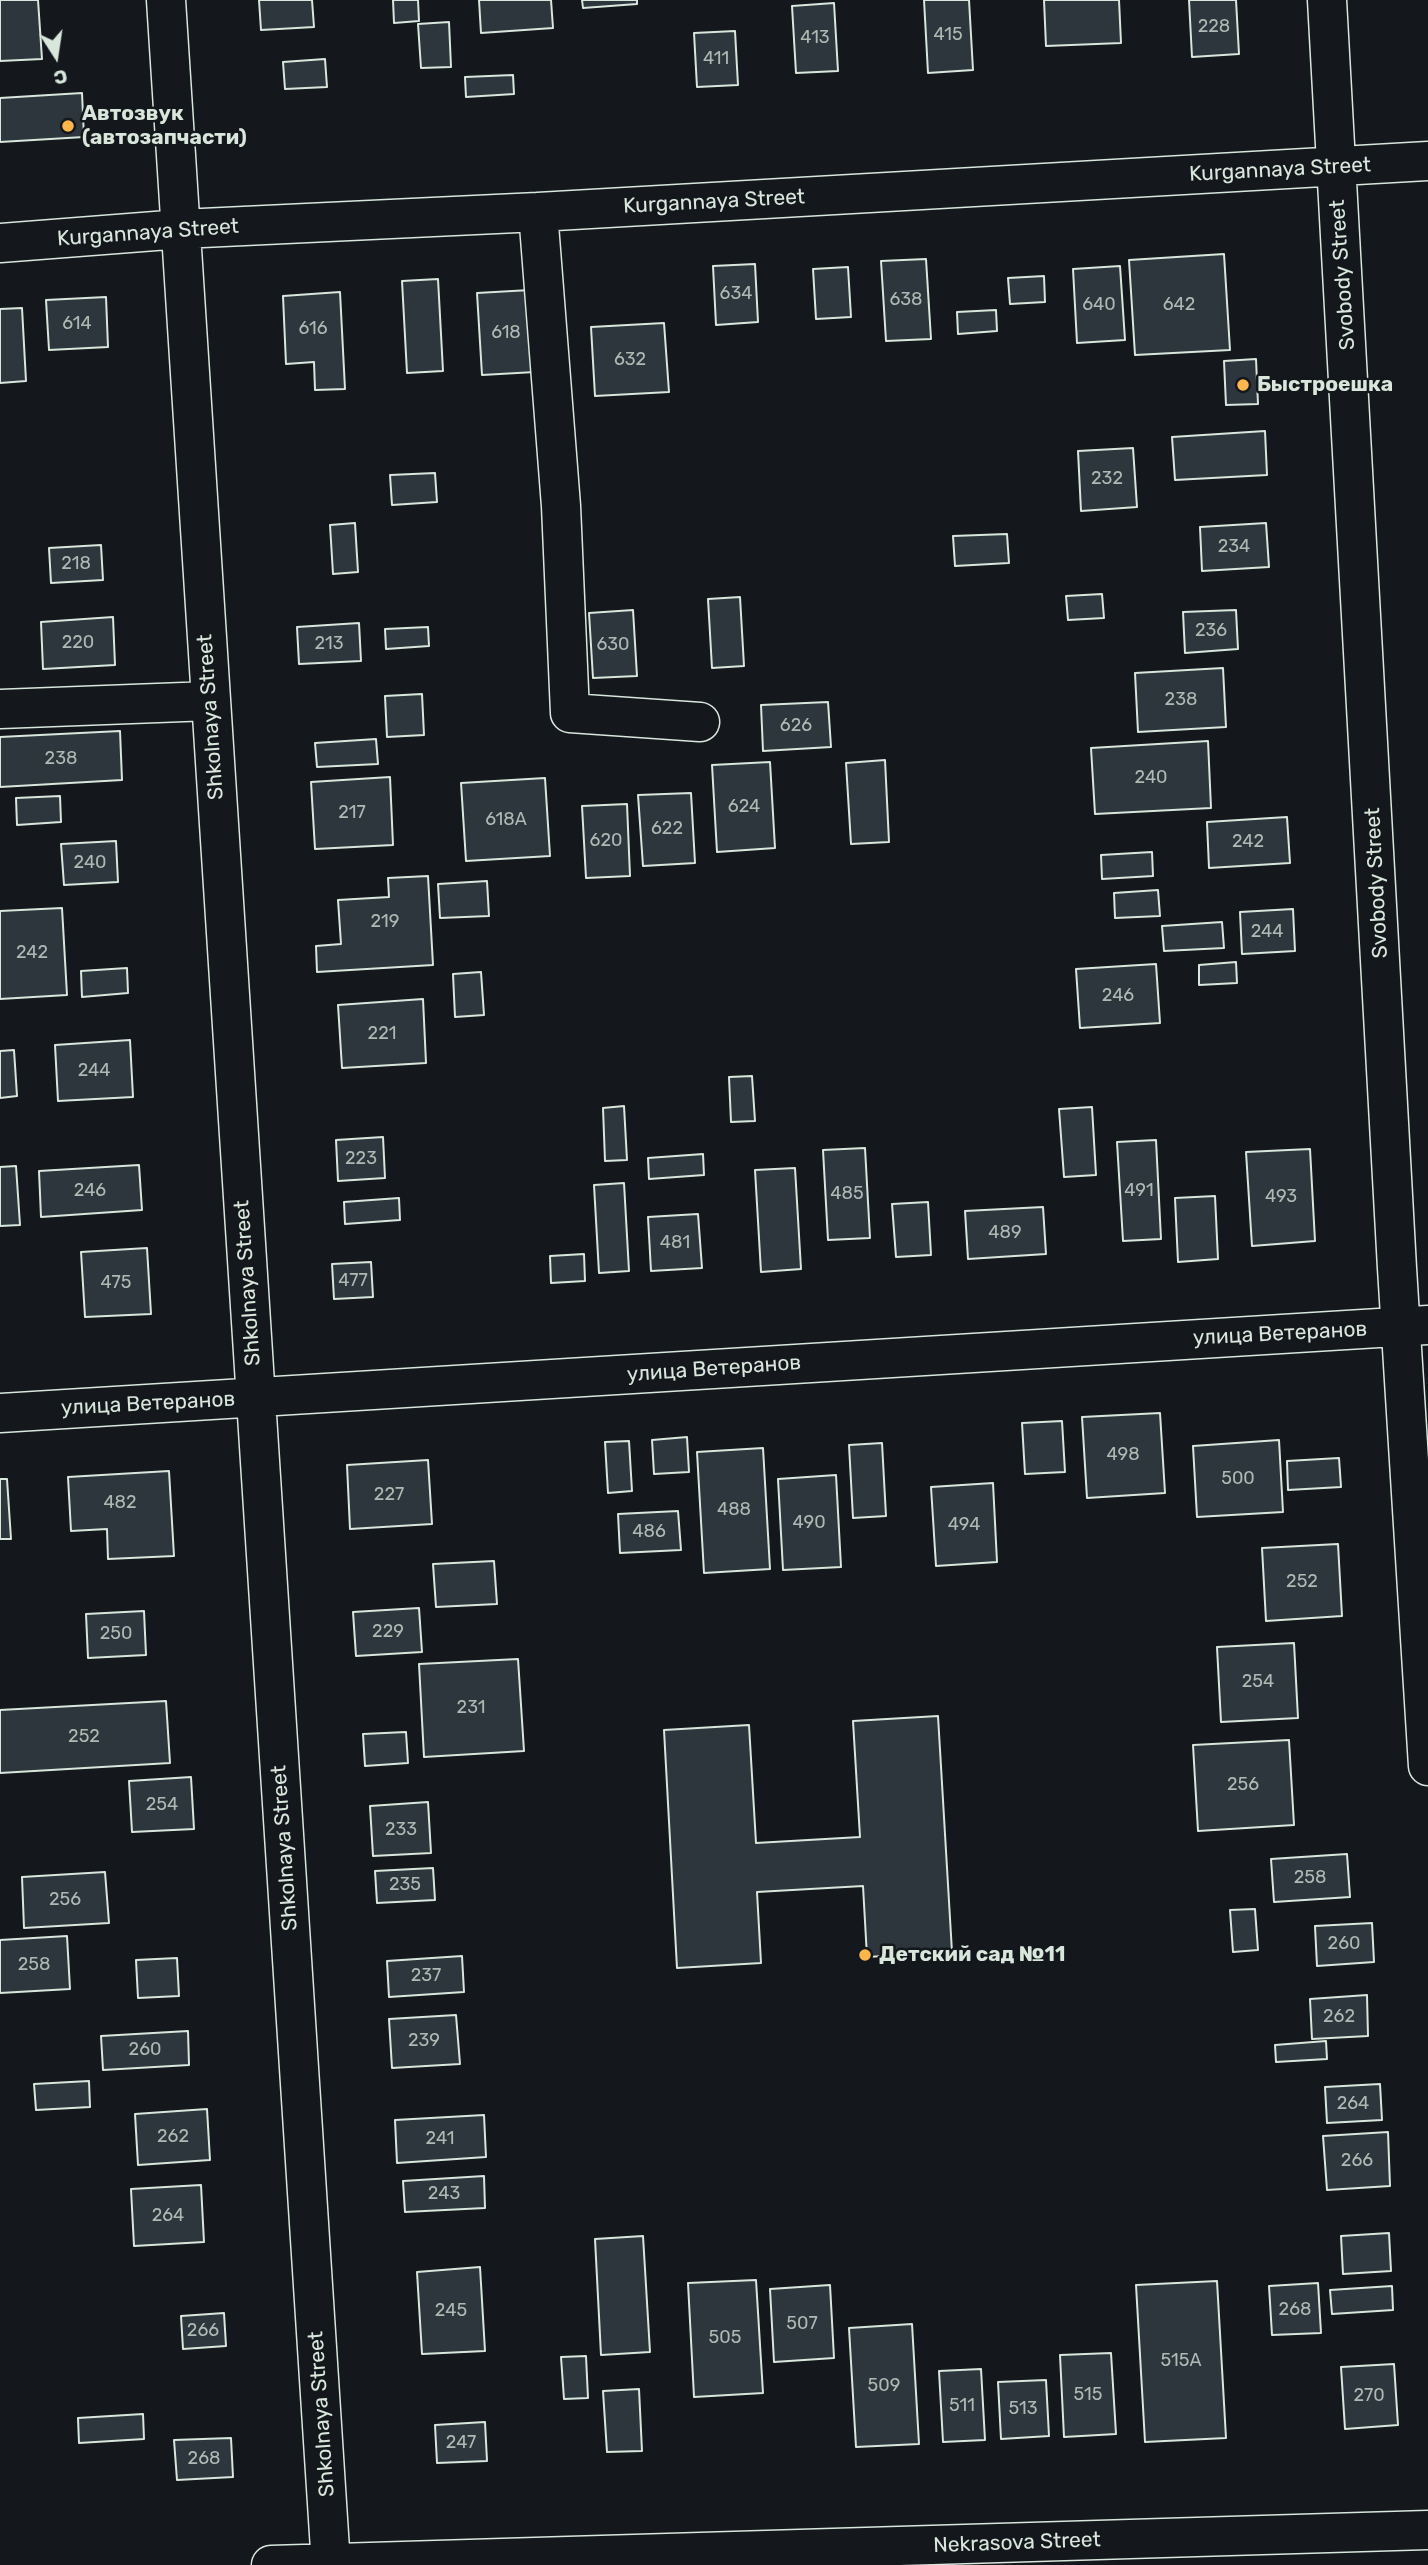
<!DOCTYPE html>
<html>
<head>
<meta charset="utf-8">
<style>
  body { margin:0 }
  #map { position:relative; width:1428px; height:2565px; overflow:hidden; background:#14181c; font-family:Rubik,sans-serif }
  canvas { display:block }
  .north { position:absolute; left:21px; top:21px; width:70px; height:70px; -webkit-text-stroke:5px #14181c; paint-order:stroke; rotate:168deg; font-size:19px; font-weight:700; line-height:28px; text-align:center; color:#d8e6dc }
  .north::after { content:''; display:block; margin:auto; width:24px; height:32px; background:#d8e6dc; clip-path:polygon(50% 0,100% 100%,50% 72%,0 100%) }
</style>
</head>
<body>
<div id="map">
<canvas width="1428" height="2565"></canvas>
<div class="north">С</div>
</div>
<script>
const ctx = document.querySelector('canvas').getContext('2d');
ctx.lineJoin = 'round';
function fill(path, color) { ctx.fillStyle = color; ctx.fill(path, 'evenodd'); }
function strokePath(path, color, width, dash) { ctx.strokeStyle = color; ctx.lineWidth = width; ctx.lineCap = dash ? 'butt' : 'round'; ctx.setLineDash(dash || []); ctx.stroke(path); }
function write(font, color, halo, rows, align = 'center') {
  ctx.font = font + ' Rubik,sans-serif'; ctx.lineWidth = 5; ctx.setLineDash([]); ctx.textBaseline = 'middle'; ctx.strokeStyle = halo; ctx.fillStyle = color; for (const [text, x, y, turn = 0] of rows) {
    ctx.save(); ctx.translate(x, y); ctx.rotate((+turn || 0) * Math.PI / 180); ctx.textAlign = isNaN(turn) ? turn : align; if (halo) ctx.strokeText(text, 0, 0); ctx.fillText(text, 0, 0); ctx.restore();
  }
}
const building = new Path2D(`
  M0,0h38l4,59 -42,2z
  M259,0h53l2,27 -53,3z
  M393,0h25l1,21 -25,2z
  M479,0h72l2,28 -72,5z
  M582,0h55v4l-54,4z
  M924,0h45l4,70 -45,3z
  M1044,0h75l2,43 -75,3z
  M1189,0h47l3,54 -47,3z
  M834,3l4,68 -42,2 -4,-67z
  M449,22l2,45 -30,1 -3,-44z
  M735,31l3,54 -41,2 -3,-54z
  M325,59l2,28 -42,2 -2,-27z
  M513,75l1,19 -48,3 -1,-20z
  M82,93l2,44 -84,5v-44z
  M1224,254l6,96 -95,5 -6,-95z
  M926,259l5,80 -45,2 -5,-80z
  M755,264l3,58 -42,3 -3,-59z
  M1120,266l5,74 -48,3 -4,-74z
  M848,267l3,50 -35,2 -3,-50z
  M1044,276l1,26 -35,2 -2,-26z
  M438,279l5,92 -36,2 -5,-92z
  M530,290l5,82 -53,3 -5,-82z
  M340,292l5,97 -30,1 -1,-28 -28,2 -3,-68z
  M106,297l2,50 -59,3 -3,-50z
  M22,308l4,73 -26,2v-74z
  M996,310l1,21 -39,3 -1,-22z
  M664,323l5,69 -74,4 -4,-69z
  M1256,359l2,45 -32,1 -2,-44z
  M1265,431l2,44 -92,5 -3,-43z
  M1133,448l4,59 -56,4 -3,-60z
  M435,473l2,29 -45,3 -2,-30z
  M355,523l3,49 -25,2 -3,-49z
  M1266,523l3,44 -67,4 -2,-44z
  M1007,534l2,29 -54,3 -2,-30z
  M101,545l2,35 -52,3 -2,-35z
  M1102,594l2,24 -36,2 -2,-24z
  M740,597l4,69 -32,2 -4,-69z
  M633,610l4,66 -44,2 -4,-65z
  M1236,610l2,39 -53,4 -2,-41z
  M113,617l2,48 -72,4 -2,-47z
  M359,623l2,38 -62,3 -2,-37z
  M428,627l1,19 -43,3 -1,-20z
  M1223,668l3,59 -88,5 -3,-59z
  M422,694l2,41 -37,2 -2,-41z
  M828,702l3,45 -68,4 -2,-46z
  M120,731l2,49 -122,7v-50z
  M376,739l2,25 -61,3 -2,-24z
  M1208,741l3,67 -116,6 -4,-66z
  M885,760l4,82 -38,2 -5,-81z
  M770,762l5,86 -58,4 -5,-87z
  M390,777l3,68 -78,4 -4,-67z
  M545,778l5,78 -84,5 -5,-78z
  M691,793l4,70 -52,3 -5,-71z
  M60,796l1,26 -44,3 -1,-27z
  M627,804l3,72 -44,2 -4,-72z
  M1287,817l3,46 -81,5 -2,-46z
  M116,841l2,41 -54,3 -3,-41z
  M1152,852l1,24 -51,3 -1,-24z
  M428,876l5,89 -116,7 -1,-26 25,-2 -3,-44 51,-3 -1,-19z
  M487,881l2,35 -49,2 -2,-34z
  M1158,890l2,26 -45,2 -1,-25z
  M62,908l5,87 -67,4v-88z
  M1293,909l2,42 -53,3 -2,-42z
  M1222,922l2,26 -60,3 -2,-25z
  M1236,962l1,21 -38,2v-20z
  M1156,964l4,59 -80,5 -4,-59z
  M127,968l1,25 -46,4 -1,-26z
  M481,972l3,43 -29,2 -2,-43z
  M423,999l3,64 -84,5 -4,-63z
  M130,1040l3,57 -75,4 -3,-56z
  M14,1050l3,46 -17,2v-47z
  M752,1076l3,45 -24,1 -2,-45z
  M624,1106l3,54 -22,1 -2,-53z
  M1092,1107l4,68 -32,2 -5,-68z
  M383,1137l2,41 -47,3 -2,-41z
  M1156,1140l5,99 -38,2 -6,-99z
  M865,1148l5,90 -42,2 -5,-90z
  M1310,1149l5,92 -63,5 -6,-94z
  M703,1154l1,21 -55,4 -1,-21z
  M139,1165l3,45 -101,7 -2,-46z
  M16,1166l4,59 -20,1v-59z
  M795,1168l6,101 -40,3 -6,-102z
  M624,1183l5,88 -30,2 -5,-88z
  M1215,1196l3,63 -40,3 -3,-64z
  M399,1198l1,22 -55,4 -1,-22z
  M928,1202l3,53 -35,2 -4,-53z
  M1043,1207l3,47 -78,5 -3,-48z
  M698,1214l4,54 -51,3 -3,-54z
  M147,1248l4,66 -66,3 -4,-65z
  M584,1254l1,27 -34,2 -1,-27z
  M371,1262l2,35 -39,2 -2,-35z
  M1160,1413l5,80 -78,5 -5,-81z
  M1062,1421l3,51 -40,2 -3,-51z
  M687,1437l2,35 -35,2 -2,-34z
  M1279,1440l4,72 -86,5 -4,-71z
  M629,1441l3,50 -24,2 -3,-51z
  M882,1443l4,73 -33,2 -4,-73z
  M763,1448l7,121 -66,4 -7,-121z
  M1339,1458l2,29 -53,3 -1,-29z
  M428,1460l4,64 -82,5 -3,-64z
  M169,1471l5,85 -66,3 -1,-30 -36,2 -3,-54z
  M836,1475l5,92 -58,3 -5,-91z
  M0,1479h7l4,60h-11z
  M993,1483l4,79 -61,4 -5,-79z
  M678,1511l3,39 -61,3 -2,-39z
  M1338,1544l4,72 -76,5 -4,-73z
  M494,1561l3,43 -61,3 -3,-43z
  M419,1608l3,44 -66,4 -3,-44z
  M144,1611l2,44 -58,3 -2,-44z
  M1294,1643l4,75 -77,4 -4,-75z
  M518,1659l6,92 -100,6 -5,-93z
  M166,1701l4,62 -170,10v-63z
  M938,1716l14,236 -85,5 -4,-71 -106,6 4,71 -84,5 -13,-238 85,-5 7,118 104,-6 -7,-116z
  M406,1732l2,31 -43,3 -2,-32z
  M1289,1740l5,85 -96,6 -5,-86z
  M191,1777l3,52 -62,3 -3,-51z
  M428,1802l3,51 -58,3 -3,-50z
  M1347,1854l3,43 -76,5 -3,-43z
  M433,1868l2,32 -58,3 -2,-32z
  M105,1872l4,51 -85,5 -2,-51z
  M1255,1909l3,41 -25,2 -3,-42z
  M1372,1923l2,39 -57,4 -2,-40z
  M67,1936l3,53 -70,4v-53z
  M462,1956l2,36 -75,5 -2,-36z
  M177,1958l2,38 -41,2 -2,-38z
  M1367,1995l1,41 -56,3 -2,-40z
  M456,2015l4,49 -68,4 -3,-49z
  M188,2031l1,34 -86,5 -2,-34z
  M1326,2041l1,18 -51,3 -1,-17z
  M89,2081l1,26 -54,3 -2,-26z
  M1380,2084l2,36 -55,3 -2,-36z
  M207,2109l3,51 -72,5 -3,-51z
  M484,2115l2,42 -89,6 -2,-43z
  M1388,2132l2,54 -63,4 -4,-54z
  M484,2176l1,32 -80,4 -2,-31z
  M201,2185l3,57 -70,4 -3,-57z
  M1389,2233l2,38 -48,3 -2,-38z
  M643,2236l7,116 -49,3 -6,-116z
  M480,2267l5,84 -63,3 -5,-82z
  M756,2280l7,113 -69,4 -6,-114z
  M1217,2281l9,157 -81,4 -9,-157z
  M1318,2283l3,50 -49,2 -3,-49z
  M830,2285l4,73 -60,4 -4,-73z
  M1392,2286l1,24 -61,4 -2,-24z
  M224,2313l2,33 -43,3 -2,-33z
  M912,2324l7,120 -63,3 -7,-119z
  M1111,2353l5,81 -52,3 -4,-82z
  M586,2356l2,42 -24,1 -3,-42z
  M1394,2364l4,61 -53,4 -4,-62z
  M981,2369l4,71 -42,2 -4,-71z
  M1046,2380l3,56 -48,3 -3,-57z
  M639,2389l3,62 -35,1 -4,-61z
  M143,2414l1,25 -65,4 -1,-25z
  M485,2422l2,39 -50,2 -2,-38z
  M231,2438l2,39 -56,3 -3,-40z`);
const minor = new Path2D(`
  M166,0l165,2565
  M1327,0l70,1268 31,498
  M538,212l23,294 9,207 130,9
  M0,243l181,-14 357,-17 890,-51
  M0,709l210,-8
  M0,1413l1428,-88
  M271,2565l1157,-35`);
const markers = [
  [68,126,7,"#ffb74d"],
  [1243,385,7,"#ffb74d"],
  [865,1955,7,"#ffb74d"]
];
const numberNames = [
  ["228",1214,27],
  ["415",948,35],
  ["413",815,38],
  ["411",716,59],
  ["634",736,294],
  ["638",906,300],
  ["640",1099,305],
  ["642",1179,305],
  ["614",77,324],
  ["616",313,329],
  ["618",506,333],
  ["632",630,360],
  ["232",1107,479],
  ["234",1234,547],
  ["218",76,564],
  ["236",1211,631],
  ["220",78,643],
  ["213",329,644],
  ["630",613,645],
  ["238",1181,700],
  ["626",796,726],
  ["238",61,759],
  ["240",1151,778],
  ["624",744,807],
  ["217",352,813],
  ["618А",506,820],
  ["622",667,829],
  ["620",606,841],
  ["242",1248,842],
  ["240",90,863],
  ["219",385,922],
  ["244",1267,932],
  ["242",32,953],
  ["246",1118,996],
  ["221",382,1034],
  ["244",94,1071],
  ["223",361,1159],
  ["246",90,1191],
  ["491",1139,1191],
  ["485",847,1194],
  ["493",1281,1197],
  ["489",1005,1233],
  ["481",675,1243],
  ["477",353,1281],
  ["475",116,1283],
  ["498",1123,1455],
  ["500",1238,1479],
  ["227",389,1495],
  ["482",120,1503],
  ["488",734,1510],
  ["490",809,1523],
  ["494",964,1525],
  ["486",649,1532],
  ["252",1302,1582],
  ["229",388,1632],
  ["250",116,1634],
  ["254",1258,1682],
  ["231",471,1708],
  ["252",84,1737],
  ["256",1243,1785],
  ["254",162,1805],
  ["233",401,1830],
  ["258",1310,1878],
  ["235",405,1885],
  ["256",65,1900],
  ["260",1344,1944],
  ["258",34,1965],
  ["237",426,1976],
  ["262",1339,2017],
  ["239",424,2041],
  ["260",145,2050],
  ["264",1353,2104],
  ["262",173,2137],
  ["241",440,2139],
  ["266",1357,2161],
  ["243",444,2194],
  ["264",168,2216],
  ["268",1295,2310],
  ["245",451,2311],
  ["507",802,2324],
  ["266",203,2331],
  ["505",725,2338],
  ["515А",1181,2361],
  ["509",884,2386],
  ["515",1088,2395],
  ["270",1369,2396],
  ["511",962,2406],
  ["513",1023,2409],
  ["247",461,2443],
  ["268",204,2459]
];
const poiNames = [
  ["Автозвук",82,114],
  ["(автозапчасти)",82,138],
  ["Быстроешка",1257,385],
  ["Детский сад №11",879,1955]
];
const streetNames = [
  ["Kurgannaya Street",1280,170,-3],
  ["Kurgannaya Street",714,202,-3],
  ["Kurgannaya Street",148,233,-4],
  ["Svobody Street",1343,275,-94],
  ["Shkolnaya Street",211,717,-94],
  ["Svobody Street",1377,883,-93],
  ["Shkolnaya Street",248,1283,-94],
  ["улица Ветеранов",1280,1334,-3],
  ["улица Ветеранов",714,1369,-4],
  ["улица Ветеранов",148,1404,-3],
  ["Shkolnaya Street",285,1848,-94],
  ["Shkolnaya Street",322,2414,-94],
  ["Nekrasova Street",1017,2543,-2]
];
fill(building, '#2c363c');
strokePath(building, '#d8e6dc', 2);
strokePath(minor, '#d8e6dc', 41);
strokePath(minor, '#14181c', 38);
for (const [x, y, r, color] of markers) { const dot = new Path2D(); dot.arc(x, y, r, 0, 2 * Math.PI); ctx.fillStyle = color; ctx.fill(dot); strokePath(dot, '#14181c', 2.5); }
write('18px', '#adbab4', null, numberNames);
write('bold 21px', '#d8e6dc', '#14181c', poiNames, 'left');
write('21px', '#d8e6dc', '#14181c', streetNames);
</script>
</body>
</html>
